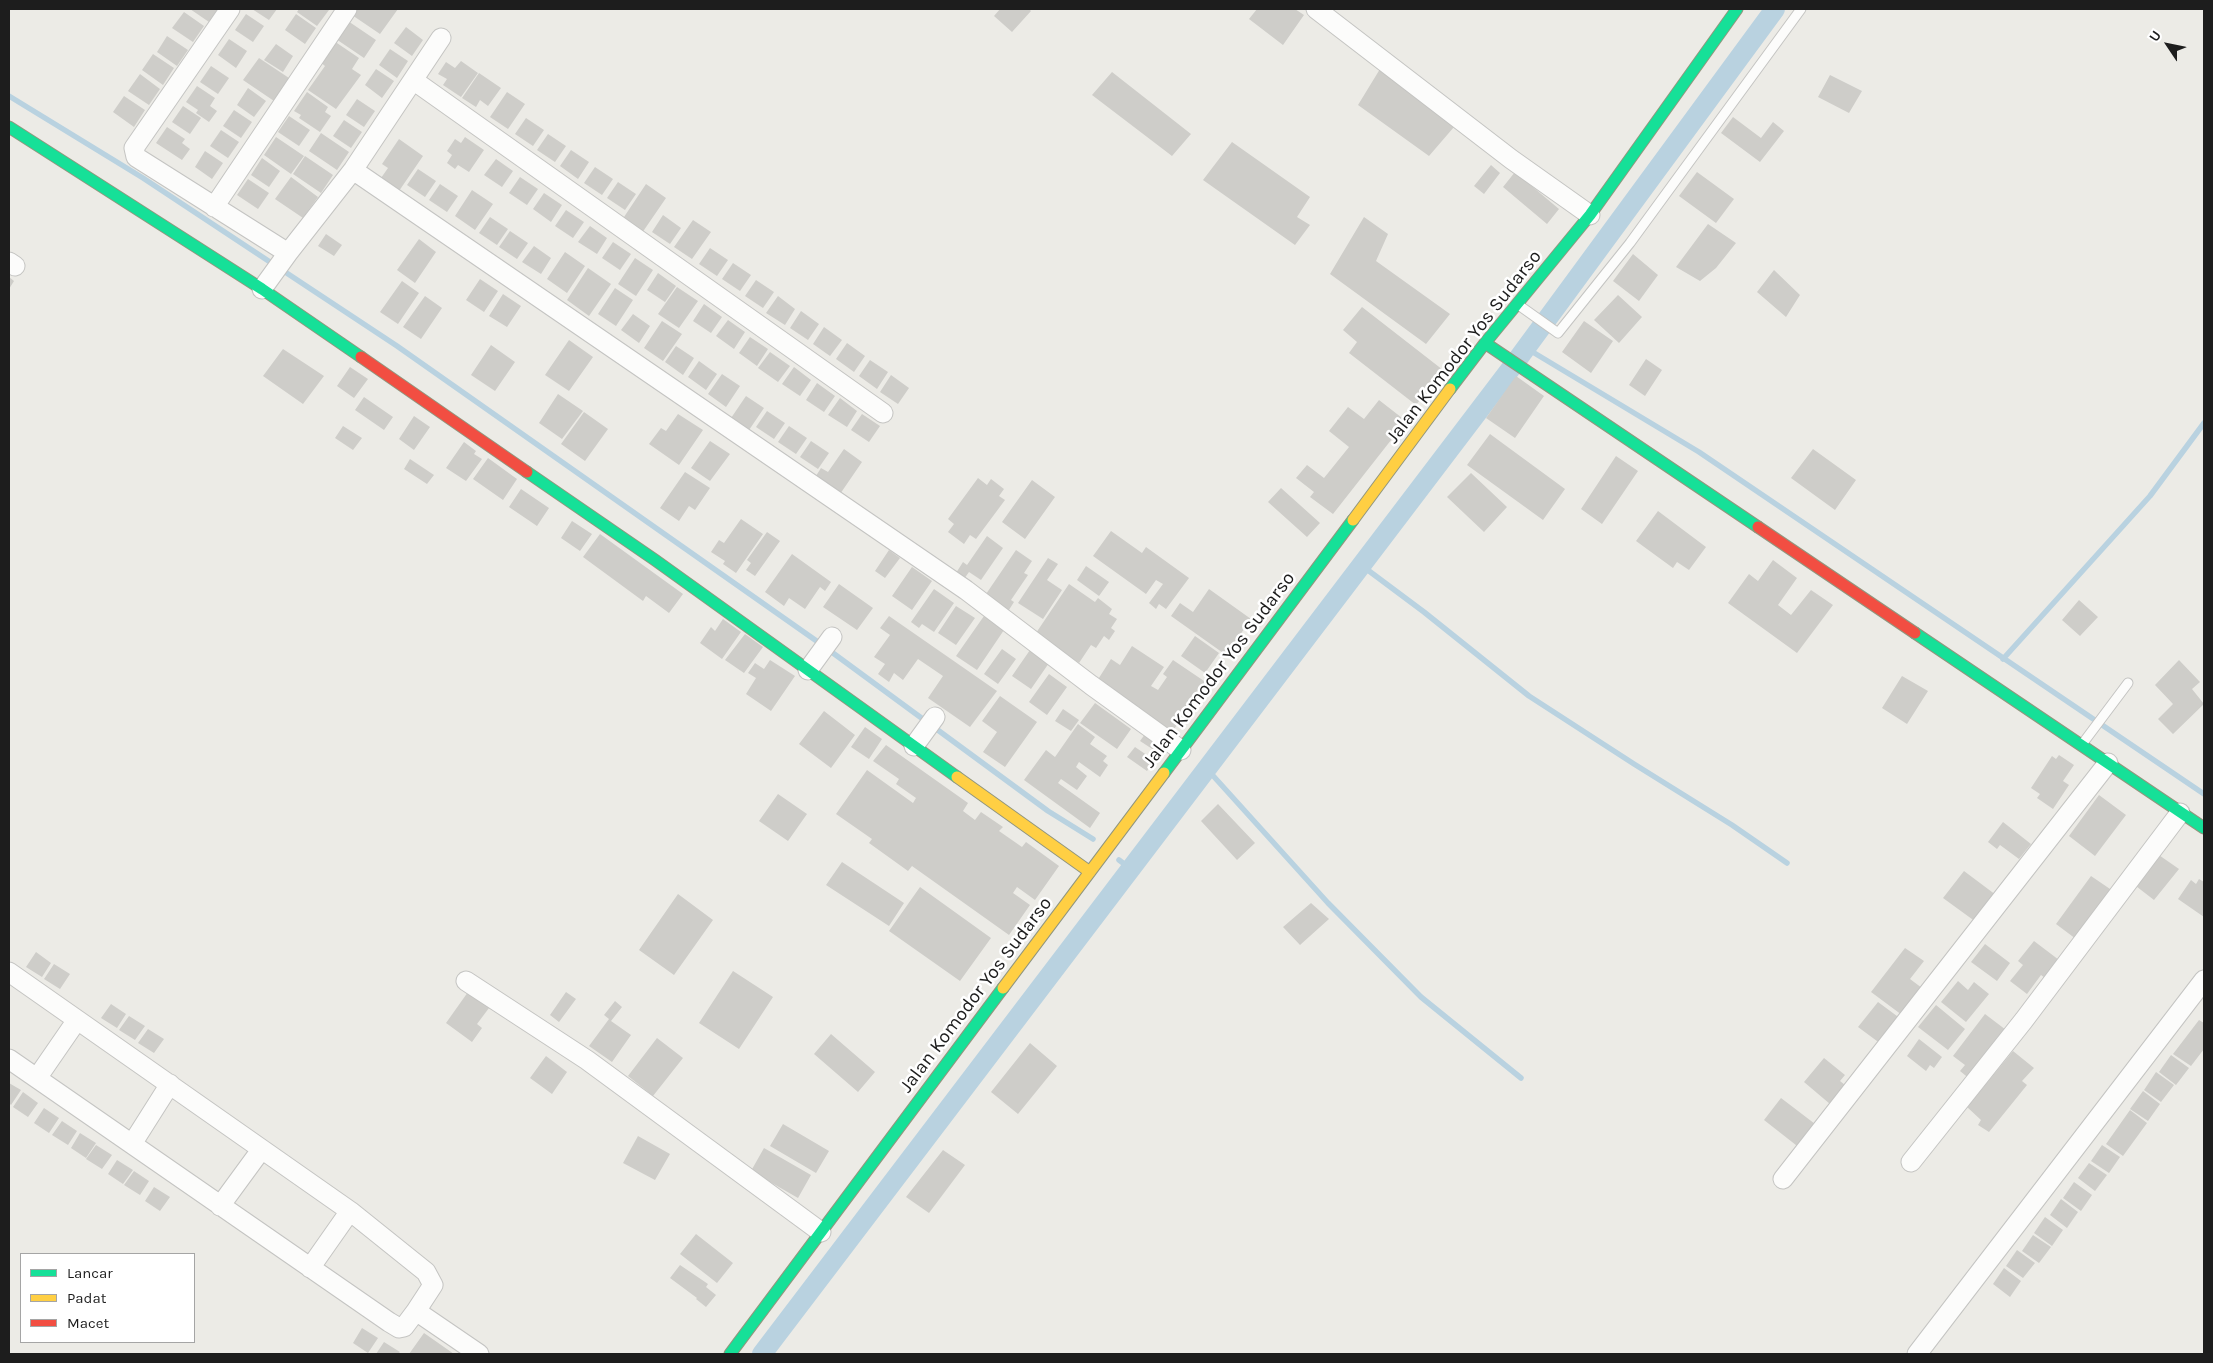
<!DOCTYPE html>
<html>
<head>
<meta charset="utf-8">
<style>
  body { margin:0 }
  #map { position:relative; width:2213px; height:1363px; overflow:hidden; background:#ecebe6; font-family:Karla,sans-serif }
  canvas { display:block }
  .frame { position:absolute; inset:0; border:10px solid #1d1d1d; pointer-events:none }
  .legend { position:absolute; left:20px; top:1253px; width:175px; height:90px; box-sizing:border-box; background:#fff; border:1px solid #a5a5a5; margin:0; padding:6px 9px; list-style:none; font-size:15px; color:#1d1d1d }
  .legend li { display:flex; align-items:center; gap:10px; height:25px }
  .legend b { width:25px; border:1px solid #a5a5a5 }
  .north { position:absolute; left:2143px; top:20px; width:50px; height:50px; -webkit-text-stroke:4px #fff; paint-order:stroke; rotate:304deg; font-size:14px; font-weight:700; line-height:20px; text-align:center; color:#1d1d1d }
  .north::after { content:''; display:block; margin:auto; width:18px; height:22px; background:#1d1d1d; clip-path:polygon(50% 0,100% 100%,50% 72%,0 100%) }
</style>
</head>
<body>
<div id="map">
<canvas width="2213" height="1363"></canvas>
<div class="frame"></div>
<ul class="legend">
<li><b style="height:6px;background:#16e098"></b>Lancar</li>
<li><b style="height:6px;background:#ffcf43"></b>Padat</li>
<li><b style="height:6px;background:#f24e42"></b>Macet</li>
</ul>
<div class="north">U</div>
</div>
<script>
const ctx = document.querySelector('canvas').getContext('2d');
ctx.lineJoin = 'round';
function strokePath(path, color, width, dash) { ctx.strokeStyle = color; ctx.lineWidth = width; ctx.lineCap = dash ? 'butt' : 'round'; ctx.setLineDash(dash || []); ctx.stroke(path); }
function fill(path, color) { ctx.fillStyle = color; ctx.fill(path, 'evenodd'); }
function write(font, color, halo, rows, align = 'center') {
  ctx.font = font + ' Karla,sans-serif'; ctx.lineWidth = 5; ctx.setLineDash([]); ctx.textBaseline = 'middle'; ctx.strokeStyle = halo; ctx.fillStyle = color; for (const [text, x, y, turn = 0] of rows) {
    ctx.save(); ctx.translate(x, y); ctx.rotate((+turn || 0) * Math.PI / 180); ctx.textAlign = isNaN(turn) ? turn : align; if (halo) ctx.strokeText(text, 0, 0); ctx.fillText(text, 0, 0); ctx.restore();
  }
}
const stream = new Path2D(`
  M9,96l134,82 254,168 421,296 230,169 45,28
  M1526,348l173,104 505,342
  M1361,565l63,47 105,84 105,68 98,61 55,38
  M2003,659l147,-163 54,-73
  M1207,769l121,134 93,94 100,81
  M1119,860l12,9`);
const canal = new Path2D(`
  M762,1354l747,-983 266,-362`);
const building = new Path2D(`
  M190,9h28l-9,13z
  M252,9h25l-8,11z
  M299,9h28l2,1 -12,16 -20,-14z
  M356,9h42l-18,25 -28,-19z
  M1000,9h29l2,2 -19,21 -18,-16z
  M1257,9h38l9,6 -21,30 -34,-26z
  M184,12l20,14 -11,16 -21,-14z
  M246,14l18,12 -11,16 -18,-12z
  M296,14l20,14 -11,16 -20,-14z
  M348,21l28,19 -12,18 -28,-19z
  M406,27l17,13 -11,16 -18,-13z
  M167,36l21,14 -11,16 -20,-14z
  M229,39l18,12 -11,17 -18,-13z
  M334,41l25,17 -7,11 9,6 -25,34 -28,-19 17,-24 -5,-4z
  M276,44l17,12 -10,16 -19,-12z
  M390,49l18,12 -11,17 -18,-13z
  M153,54l21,14 -11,17 -21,-15z
  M259,58l30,20 -15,23 -31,-21z
  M461,61l17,12 -17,24 -18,-12 4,-6 -9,-5 8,-12 9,6z
  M211,66l18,12 -11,16 -18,-12z
  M376,69l18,12 -12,17 -17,-13z
  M1380,69l74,58 -25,29 -71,-51z
  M1112,72l79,62 -19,22 -80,-61z
  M479,73l22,15 -13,18 -8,-6 -4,7 -14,-9z
  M140,74l20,15 -11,16 -21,-14z
  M1830,75l32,16 -13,22 -31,-16z
  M197,86l18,12 -5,8 7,5 -8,11 -13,-9 2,-3 -12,-8z
  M248,88l18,13 -12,16 -17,-12z
  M307,92l21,15 -3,5 6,4 -11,16 -21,-14 2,-3 -7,-4z
  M507,92l18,12 -17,25 -18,-12z
  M124,96l21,14 -11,17 -21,-15z
  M357,99l18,12 -11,16 -18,-12z
  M183,106l18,12 -11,16 -18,-12z
  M234,110l18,12 -11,16 -18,-12z
  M289,116l21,14 -11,16 -21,-14z
  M1733,117l28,21 12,-16 11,9 -24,31 -39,-29z
  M526,118l18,12 -11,16 -18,-12z
  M344,120l18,12 -11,16 -18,-12z
  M167,127l18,12 -3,4 8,6 -8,11 -26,-17z
  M221,130l18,12 -11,16 -18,-12z
  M321,133l28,19 -12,18 -28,-19z
  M548,134l18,12 -11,16 -18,-12z
  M276,137l28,19 -13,18 -27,-19z
  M465,137l19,13 -15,22 -11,-7 -3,4 -8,-6 5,-8 -5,-4 8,-12 6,4z
  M399,139l24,17 -24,35 -18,-13 7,-10 -6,-4z
  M1232,142l78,55 -13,20 13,8 -15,20 -92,-65z
  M571,150l18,12 -11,17 -18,-13z
  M205,151l18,12 -11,16 -17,-12z
  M305,156l28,19 -12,18 -28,-19z
  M262,158l18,13 -11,16 -18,-12z
  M496,159l17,12 -11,16 -18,-12z
  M1491,165l9,8 -16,21 -10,-8z
  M595,167l18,12 -11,16 -18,-12z
  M418,169l18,12 -11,16 -18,-12z
  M1515,172l44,37 -12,15 -44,-37z
  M1697,172l37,27 -18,24 -37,-27z
  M291,177l27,20 -15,21 -28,-19z
  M520,177l18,12 -11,16 -18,-12z
  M248,179l21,14 -11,16 -21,-14z
  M618,182l18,12 -11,16 -18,-12z
  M440,184l18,12 -11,16 -18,-12z
  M646,184l20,14 -24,35 -20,-13z
  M472,190l21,14 -18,26 -20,-14z
  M544,193l18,12 -11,17 -18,-13z
  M566,210l18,12 -11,16 -18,-12z
  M663,215l18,13 -11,16 -18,-12z
  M490,217l18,12 -11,16 -18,-12z
  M1364,217l24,17 -12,27 74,53 -24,30 -96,-70z
  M693,220l18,12 -19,27 -18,-12z
  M1708,224l28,19 -20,25 -16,13 -24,-14z
  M590,226l17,12 -10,16 -19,-12z
  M510,231l18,12 -11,16 -18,-12z
  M326,234l16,11 -8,11 -16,-10z
  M419,239l17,13 -21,31 -18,-13z
  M613,242l18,12 -11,16 -18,-12z
  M534,246l17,12 -10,16 -19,-12z
  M710,248l18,12 -11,16 -18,-12z
  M565,252l20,14 -18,27 -20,-14z
  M1633,254l25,21 -19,26 -26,-20z
  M635,258l18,12 -17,26 -18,-12z
  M733,263l18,12 -11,16 -18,-12z
  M588,268l23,16 -22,32 -22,-16z
  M1774,270l26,25 -14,22 -29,-25z
  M658,273l18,13 -11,16 -18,-12z
  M9,277l5,4 -5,8z
  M480,279l18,12 -14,21 -18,-12z
  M756,280l18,12 -11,16 -18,-12z
  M402,281l17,12 -21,31 -18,-12z
  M677,287l21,14 -19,27 -21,-14z
  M615,288l18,12 -17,26 -18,-12z
  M503,294l18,12 -14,21 -18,-11z
  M1618,295l24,22 -23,26 -25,-23z
  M425,296l17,12 -21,31 -18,-12z
  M778,296l17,13 -10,16 -19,-12z
  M704,304l18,13 -11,16 -18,-12z
  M1362,307l81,63 -27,35 -67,-52 8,-11 -14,-12z
  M801,311l18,13 -11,16 -18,-12z
  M633,314l17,12 -11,17 -18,-13z
  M728,320l17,12 -11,17 -18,-13z
  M662,321l20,13 -19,27 -19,-13z
  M1584,321l29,20 -22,32 -29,-21z
  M824,327l18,13 -12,16 -17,-12z
  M750,337l18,12 -11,17 -18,-13z
  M569,340l24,17 -24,34 -24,-16z
  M847,343l18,13 -11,16 -18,-13z
  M491,345l24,17 -20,29 -24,-16z
  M676,346l18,12 -11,17 -18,-13z
  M283,349l41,27 -21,28 -40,-28z
  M770,352l20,14 -12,16 -20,-14z
  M1646,359l16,11 -17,26 -16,-11z
  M870,360l18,12 -11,17 -18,-13z
  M699,361l18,13 -11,16 -18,-13z
  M350,367l18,12 -14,19 -17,-12z
  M794,367l17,13 -11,16 -18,-12z
  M722,374l18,12 -14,21 -18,-13z
  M891,375l18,13 -11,16 -18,-12z
  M1516,376l28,20 -29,42 -29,-20z
  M817,383l18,13 -11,16 -18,-12z
  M558,394l25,17 -21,28 -23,-16z
  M746,396l18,12 -17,25 -18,-12z
  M364,397l29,20 -9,13 -29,-20z
  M840,398l17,13 -10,16 -19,-12z
  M1379,400l27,21 -73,93 -23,-17 4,-5 -18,-14 11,-13 17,13 25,-31 -20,-16 19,-24 16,12z
  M767,411l18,12 -11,16 -18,-12z
  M584,412l24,17 -23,32 -24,-17z
  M678,414l25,16 -24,35 -30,-21 12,-16 5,3z
  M862,414l18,12 -11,16 -18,-12z
  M414,416l16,11 -16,23 -15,-11z
  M343,426l19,12 -9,12 -18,-12z
  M789,426l18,12 -11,16 -18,-12z
  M1490,434l75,55 -22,31 -76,-55z
  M710,441l20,13 -20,27 -19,-13z
  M811,441l18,12 -11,16 -18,-12z
  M464,442l12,9 -2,3 8,5 -16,22 -20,-13z
  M844,449l18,13 -24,35 -24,-18 7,-11 7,4z
  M1813,449l43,31 -21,30 -44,-32z
  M1616,456l22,15 -36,53 -21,-15z
  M488,458l29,21 -14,21 -30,-21z
  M410,459l24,16 -7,9 -23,-15z
  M685,472l25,16 -15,22 -6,-4 -10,15 -19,-13z
  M1471,473l36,34 -23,25 -37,-35z
  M978,478l9,7 4,-6 13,10 -5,7 6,4 -29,39 -6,-4 -6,9 -16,-12 6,-8 -6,-5z
  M1032,480l23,17 -30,42 -23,-17z
  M1281,488l39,35 -13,14 -39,-35z
  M521,489l28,19 -12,18 -28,-19z
  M1658,511l48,36 -17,23 -12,-8 -4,6 -37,-27z
  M741,519l22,15 -27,39 -13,-9 2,-3 -14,-9 8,-12 5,3z
  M572,521l20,13 -12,17 -19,-13z
  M1111,531l31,22 4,-6 43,31 -23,31 -7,-5 -3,5 -7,-6 14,-19 -7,-4 -10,14 -53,-38z
  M767,532l13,9 -25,35 -9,-6 5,-7 -4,-3z
  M600,534l83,60 -14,19 -23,-17 -3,5 -60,-44z
  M987,536l16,12 -22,32 -12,-8 -5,7 -8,-6 7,-11 4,3z
  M889,550l11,8 -15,20 -10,-7z
  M1016,550l16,11 -8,12 4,2 -17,25 3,2 -7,11 -23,-16z
  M792,554l39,28 -6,9 -5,-4 -15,22 -16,-11 -5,8 -19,-14z
  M1048,558l10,6 -11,16 15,10 -19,29 -25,-16z
  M1773,560l24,18 -19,27 13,10 20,-25 22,15 -36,48 -69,-50 21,-29 9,7z
  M1086,566l23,16 -10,14 -22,-16z
  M912,567l20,14 -20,29 -20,-14z
  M839,584l34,24 -16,22 -34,-23z
  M1069,584l26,18 3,-4 14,11 -3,5 8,5 -6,9 4,3 -6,9 -5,-4 -8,12 -5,-3 -12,18 -43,-30z
  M934,589l20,14 -20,29 -12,-8 -3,4 -8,-6z
  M1209,589l42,30 -25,36 -55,-39 9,-13 13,9z
  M2079,600l19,17 -18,19 -18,-16z
  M956,606l19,12 -19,27 -18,-12z
  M889,616l108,75 -27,36 -42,-29 15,-22 -25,-17 -15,21 -9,-7 -5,9 -11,-8 7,-10 -11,-7 16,-22 -10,-7z
  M984,616l20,14 -27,40 -21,-14z
  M723,619l18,13 -19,27 -22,-16 11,-16 4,4z
  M745,634l18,13 -19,26 -19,-13z
  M1195,636l24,17 -14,20 -24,-17z
  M1132,646l32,21 -13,19 7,4 9,-13 -4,-3 10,-14 34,23 -35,49 -75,-51 14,-22 9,6z
  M1002,649l14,10 -18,25 -14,-10z
  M1030,650l19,13 -18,26 -19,-13z
  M770,660l25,16 -24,35 -25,-17 10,-16 -8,-5 7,-10 9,6z
  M2179,660l21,22 -8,7 12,15 -31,30 -15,-15 15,-15 -18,-19z
  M1049,674l18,13 -20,28 -18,-13z
  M1902,676l26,15 -21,33 -25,-16z
  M1000,696l37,26 -32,45 -22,-15 14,-20 -15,-11z
  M1095,703l36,26 -14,20 -37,-26z
  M1063,709l16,11 -8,11 -16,-10z
  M824,711l31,24 -24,33 -32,-24z
  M1078,724l17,13 -5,7 17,12 -4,5 5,4 -8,12 -21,-15 -3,5 11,9 -10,14 -16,-11 -3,4 42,30 -10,15 -66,-48 22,-30 9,7z
  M865,727l17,12 -13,20 -18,-12z
  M1148,730l19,14 -7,10 -20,-13z
  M886,745l82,58 -5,8 12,9 6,-8 22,15 -4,4 23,16 4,-5 33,24 -24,34 -18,-13 -4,6 17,12 -21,30 -97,-69 -4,5 -39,-28 3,-4 -36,-25 31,-44 46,33 3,-5 -20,-14 3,-5 -26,-18z
  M1135,747l19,13 -7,11 -20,-14z
  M2059,755l15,10 -11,16 6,4 -16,24 -16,-11 3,-4 -9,-6 21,-32 4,3z
  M778,794l29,20 -19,27 -29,-20z
  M2099,795l27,20 -31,41 -26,-20z
  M1218,804l37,39 -18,17 -36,-39z
  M2003,822l28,22 -12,15 -19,-14 -3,4 -9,-7z
  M2156,853l23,16 -25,31 -22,-17z
  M842,862l62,41 -15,23 -63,-41z
  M1964,871l32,24 -20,27 -33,-24z
  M2091,876l22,15 -37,48 -20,-15z
  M2199,879l5,3v35l-26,-18 13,-19 5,4z
  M920,887l71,51 -31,43 -71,-50z
  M678,894l35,26 -39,55 -35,-25z
  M1311,903l18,16 -29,26 -17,-18z
  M2034,941l25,19 -14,18 -4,-3 -14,19 -17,-13 13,-16 -5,-4z
  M1985,944l25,19 -13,18 -26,-19z
  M1905,948l19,13 -14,18 12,9 -16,30 -35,-26z
  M36,952l15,11 -9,14 -16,-10z
  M54,964l16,10 -10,15 -16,-10z
  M733,971l40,26 -34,52 -40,-26z
  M1958,981l10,9 6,-8 15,12 -23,28 -25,-20z
  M468,992l21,16 -12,16 5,4 -10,14 -26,-19z
  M566,992l10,7 -17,23 -9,-7z
  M615,1001l7,6 -11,14 20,14 -19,27 -23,-16 20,-27 -5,-4z
  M1878,1002l23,17 -20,25 -23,-17z
  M111,1004l15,10 -9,14 -16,-10z
  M1936,1005l29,24 -17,21 -30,-23z
  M1985,1014l25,19 -39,47 -11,-9 5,-6 -12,-9z
  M129,1016l16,10 -10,14 -16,-10z
  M2199,1020l5,3v26l-13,17 -18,-12z
  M148,1029l16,10 -10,14 -16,-10z
  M831,1034l44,38 -17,20 -44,-38z
  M657,1038l26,20 -30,38 -25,-20z
  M1919,1039l23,18 -8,11 -4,-3 -4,6 -19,-15z
  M1030,1043l27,23 -39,48 -27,-22z
  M2013,1051l21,17 -12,13 5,4 -38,47 -11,-7 3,-5 -14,-13z
  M2171,1055l18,13 -13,17 -17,-13z
  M546,1056l21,16 -15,22 -22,-16z
  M1824,1058l21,17 -5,6 5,4 -15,19 -26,-22z
  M2156,1072l18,13 -13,17 -17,-12z
  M9,1083l12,7 -10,15 -2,-2z
  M2143,1091l17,13 -12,17 -18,-12z
  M23,1092l15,11 -10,14 -15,-10z
  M1781,1098l38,29 -18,22 -37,-29z
  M44,1108l15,10 -10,15 -15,-10z
  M2130,1110l17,13 -24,33 -17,-12z
  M62,1121l15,10 -9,14 -16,-10z
  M783,1124l46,27 -13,22 -46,-27z
  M80,1133l16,10 -10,15 -15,-10z
  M638,1136l32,18 -15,26 -32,-17z
  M96,1145l16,10 -10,14 -16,-10z
  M2102,1145l18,12 -11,16 -18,-12z
  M764,1148l47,27 -13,23 -47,-27z
  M943,1150l22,15 -36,48 -23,-16z
  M117,1160l16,10 -10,14 -15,-10z
  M2089,1163l18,12 -12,16 -17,-13z
  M134,1171l15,10 -9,14 -16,-10z
  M2074,1182l18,13 -11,16 -18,-13z
  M154,1187l16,10 -10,14 -15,-10z
  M2061,1199l17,13 -11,16 -17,-13z
  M2045,1217l18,13 -11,16 -18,-13z
  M696,1234l37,29 -16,20 -37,-29z
  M2033,1235l18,12 -12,16 -17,-12z
  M2017,1250l18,13 -12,15 -17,-12z
  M680,1265l28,19 -2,3 10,8 -10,12 -10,-8 1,-1 -27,-20z
  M2004,1268l17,13 -11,16 -17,-13z
  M362,1328l16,10 -10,15 -15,-10z
  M424,1333l30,21h-45z
  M384,1342l16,10 -2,2h-22z`);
const lane = new Path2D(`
  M1520,306l38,27 72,-90 171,-234
  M2083,743l45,-60`);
const street = new Path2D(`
  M230,9l-96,139 2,9 152,96
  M1316,9l195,150 79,56
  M413,80l470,333
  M353,170l613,420 125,95 90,65
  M214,207l133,-198
  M9,262l6,4
  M262,289l26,-36 65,-83 88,-132
  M808,670l24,-33
  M914,746l21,-29
  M9,972l341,239 76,61 7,13 -17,26
  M466,981l121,79 234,172
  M9,1059l380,263 10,6 5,-1 12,-16 63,43
  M37,1078l40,-58
  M132,1144l38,-60
  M1911,1162l113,-142 156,-207
  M1783,1179l325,-416
  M220,1206l41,-56
  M310,1268l40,-57
  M1917,1354l287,-374`);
const fast = new Path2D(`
  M9,127l253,162 99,68
  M1485,343l273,184
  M1450,389l35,-46 105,-128 147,-206
  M527,472l128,88 302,217
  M1915,633l289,195
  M1164,773l189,-253
  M730,1354l273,-366`);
const slow = new Path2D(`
  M1353,520l97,-131
  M957,777l133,95
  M1003,988l161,-215`);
const jam = new Path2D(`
  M361,357l166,115
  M1758,527l157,106`);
const streetNames = [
  ["Jalan Komodor Yos Sudarso",1464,347,-52],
  ["Jalan Komodor Yos Sudarso",1219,670,-53],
  ["Jalan Komodor Yos Sudarso",976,995,-53]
];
strokePath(stream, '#b9d2e0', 5.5);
strokePath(canal, '#b9d2e0', 20);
fill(building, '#cecdc9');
strokePath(lane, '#c4c4c2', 11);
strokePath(street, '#c4c4c2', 21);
strokePath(fast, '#91967e', 13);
strokePath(slow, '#91967e', 13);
strokePath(jam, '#91967e', 13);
strokePath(lane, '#fcfcfb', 9);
strokePath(street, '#fcfcfb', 19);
strokePath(fast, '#16e098', 11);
strokePath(slow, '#ffcf43', 11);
strokePath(jam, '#f24e42', 11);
write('19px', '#1d1d1d', '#fff', streetNames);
</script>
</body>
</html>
